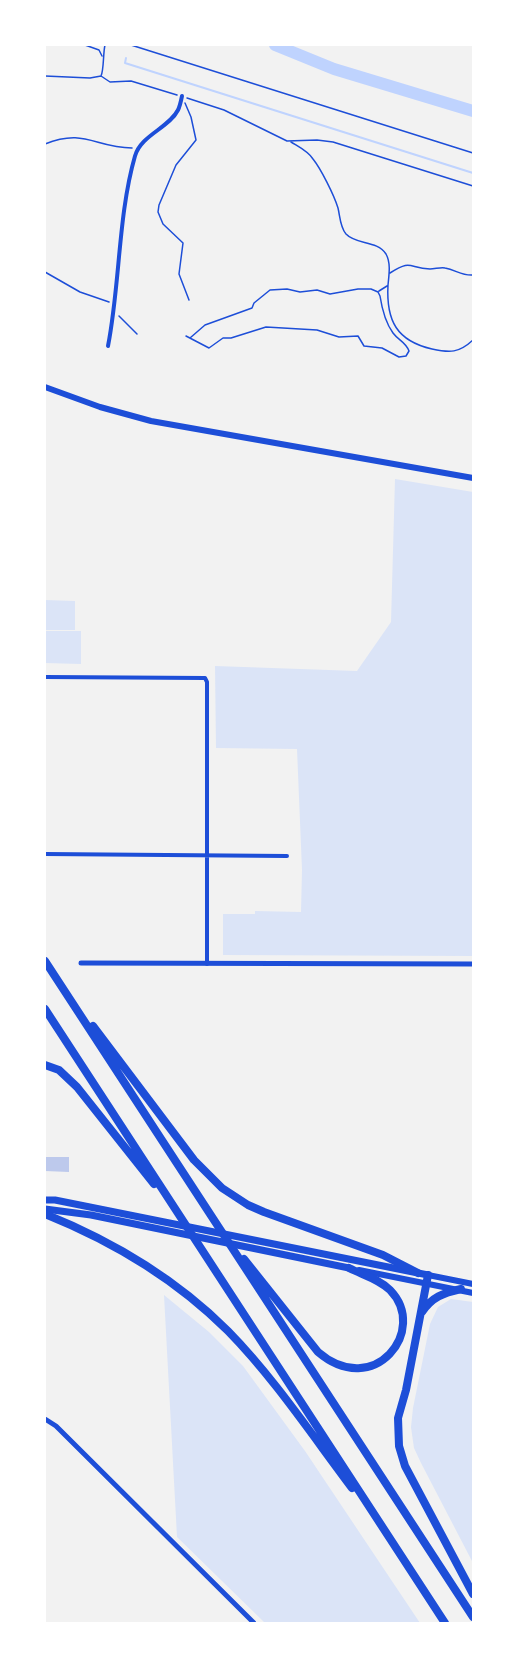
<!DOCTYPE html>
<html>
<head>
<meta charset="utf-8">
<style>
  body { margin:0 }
  #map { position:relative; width:518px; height:1668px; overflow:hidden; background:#f2f2f2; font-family:Arial,sans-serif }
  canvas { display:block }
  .frame { position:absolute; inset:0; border:46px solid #fff; pointer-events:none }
</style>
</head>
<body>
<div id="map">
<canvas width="518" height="1668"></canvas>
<div class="frame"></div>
</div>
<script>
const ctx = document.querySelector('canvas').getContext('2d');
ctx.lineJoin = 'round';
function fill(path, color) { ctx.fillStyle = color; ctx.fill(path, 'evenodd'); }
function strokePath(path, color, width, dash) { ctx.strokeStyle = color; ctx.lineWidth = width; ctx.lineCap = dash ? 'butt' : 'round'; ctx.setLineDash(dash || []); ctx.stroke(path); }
const green = new Path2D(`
  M395,479l78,13v464l-250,-1v-41h32v-3l46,1 1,-42 -5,-121 -81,-1 -1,-82 142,5 34,-49z
  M45,600l30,1v29h-30z
  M45,631h36v33l-36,-1z
  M164,1295l45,37 34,34 62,85 115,172h-155l-88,-86z
  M451,1299l22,3v261l-52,-100 -7,-15 -3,-21 2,-19 17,-84 8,-17z`);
const stream = new Path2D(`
  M126,58l-1,5 348,110`);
const river = new Path2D(`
  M275,45l59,24 139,42`);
const building = new Path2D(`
  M45,1157h24v15l-24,-1z`);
const path = new Path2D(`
  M85,45l14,5 3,6
  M105,45c-2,8 -1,25 -4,31l9,6 21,-1 46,14
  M131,45l342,108
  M45,76l45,2 11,-2
  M187,98l37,12 63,31 30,-1 16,2 140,44
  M185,103l6,14 5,23 -20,25 -17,40 -1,7 5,12 20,19 -4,31 10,26
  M291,142c8,5 17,9 22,17 8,10 21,36 25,49 2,8 2,19 8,26 10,11 31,6 40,20 5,9 3,21 2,31 -2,36 9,56 44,64 18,4 27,4 41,-9
  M45,144c40,-16 50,4 87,4
  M45,272l35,20 29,10
  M390,273c22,-14 18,-5 40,-4 5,0 11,-2 15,-1 11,2 17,8 28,7
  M379,291l8,-5
  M119,316l18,18
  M186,336l23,12 14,-10h8l35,-11 51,3 22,7 19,-1 6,10 18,2 17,9 7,-1 3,-5c-3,-9 -11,-11 -16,-18 -8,-11 -11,-24 -13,-37l-2,-4 -7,-3h-13l-28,5 -13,-4 -17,2 -13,-3 -17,1 -16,13 -2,5 -47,17 -15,13`);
const minor = new Path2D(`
  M108,346c12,-61 10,-131 27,-190 6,-21 34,-28 43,-46 2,-4 3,-9 4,-14
  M45,677l160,1 2,4v282
  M45,854l242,2`);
const tertiary = new Path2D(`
  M81,963l392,1
  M45,1419l11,7 198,197`);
const secondary = new Path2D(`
  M45,387l55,20 51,14 322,57
  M359,1270l114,23
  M428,1275l45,9`);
const primary = new Path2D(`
  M45,1200h10l373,75
  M45,1209l46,6 258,53`);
const motorway = new Path2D(`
  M45,961l428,656
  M45,1009l400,614
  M93,1026l101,134 28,28 26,17 16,7 119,43 35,18
  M45,1065l14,5 18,17 77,97
  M45,1214c67,27 131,65 183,117 46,47 84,104 124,157
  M244,1259l74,93c56,48 111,-22 72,-62 -11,-11 -27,-15 -41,-22
  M428,1275l-22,115 -8,28 1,28 6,20 68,128
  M422,1312c10,-15 21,-19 39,-23`);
fill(green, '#dbe4f7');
strokePath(stream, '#bfd3fe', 2);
strokePath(river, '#bfd3fe', 12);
fill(building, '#bdc9ec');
strokePath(path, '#1d4ed8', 1.5);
strokePath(minor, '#1d4ed8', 4);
strokePath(tertiary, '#1d4ed8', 5);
strokePath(secondary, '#1d4ed8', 6);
strokePath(primary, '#1d4ed8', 7);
strokePath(motorway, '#1d4ed8', 8);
</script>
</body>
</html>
